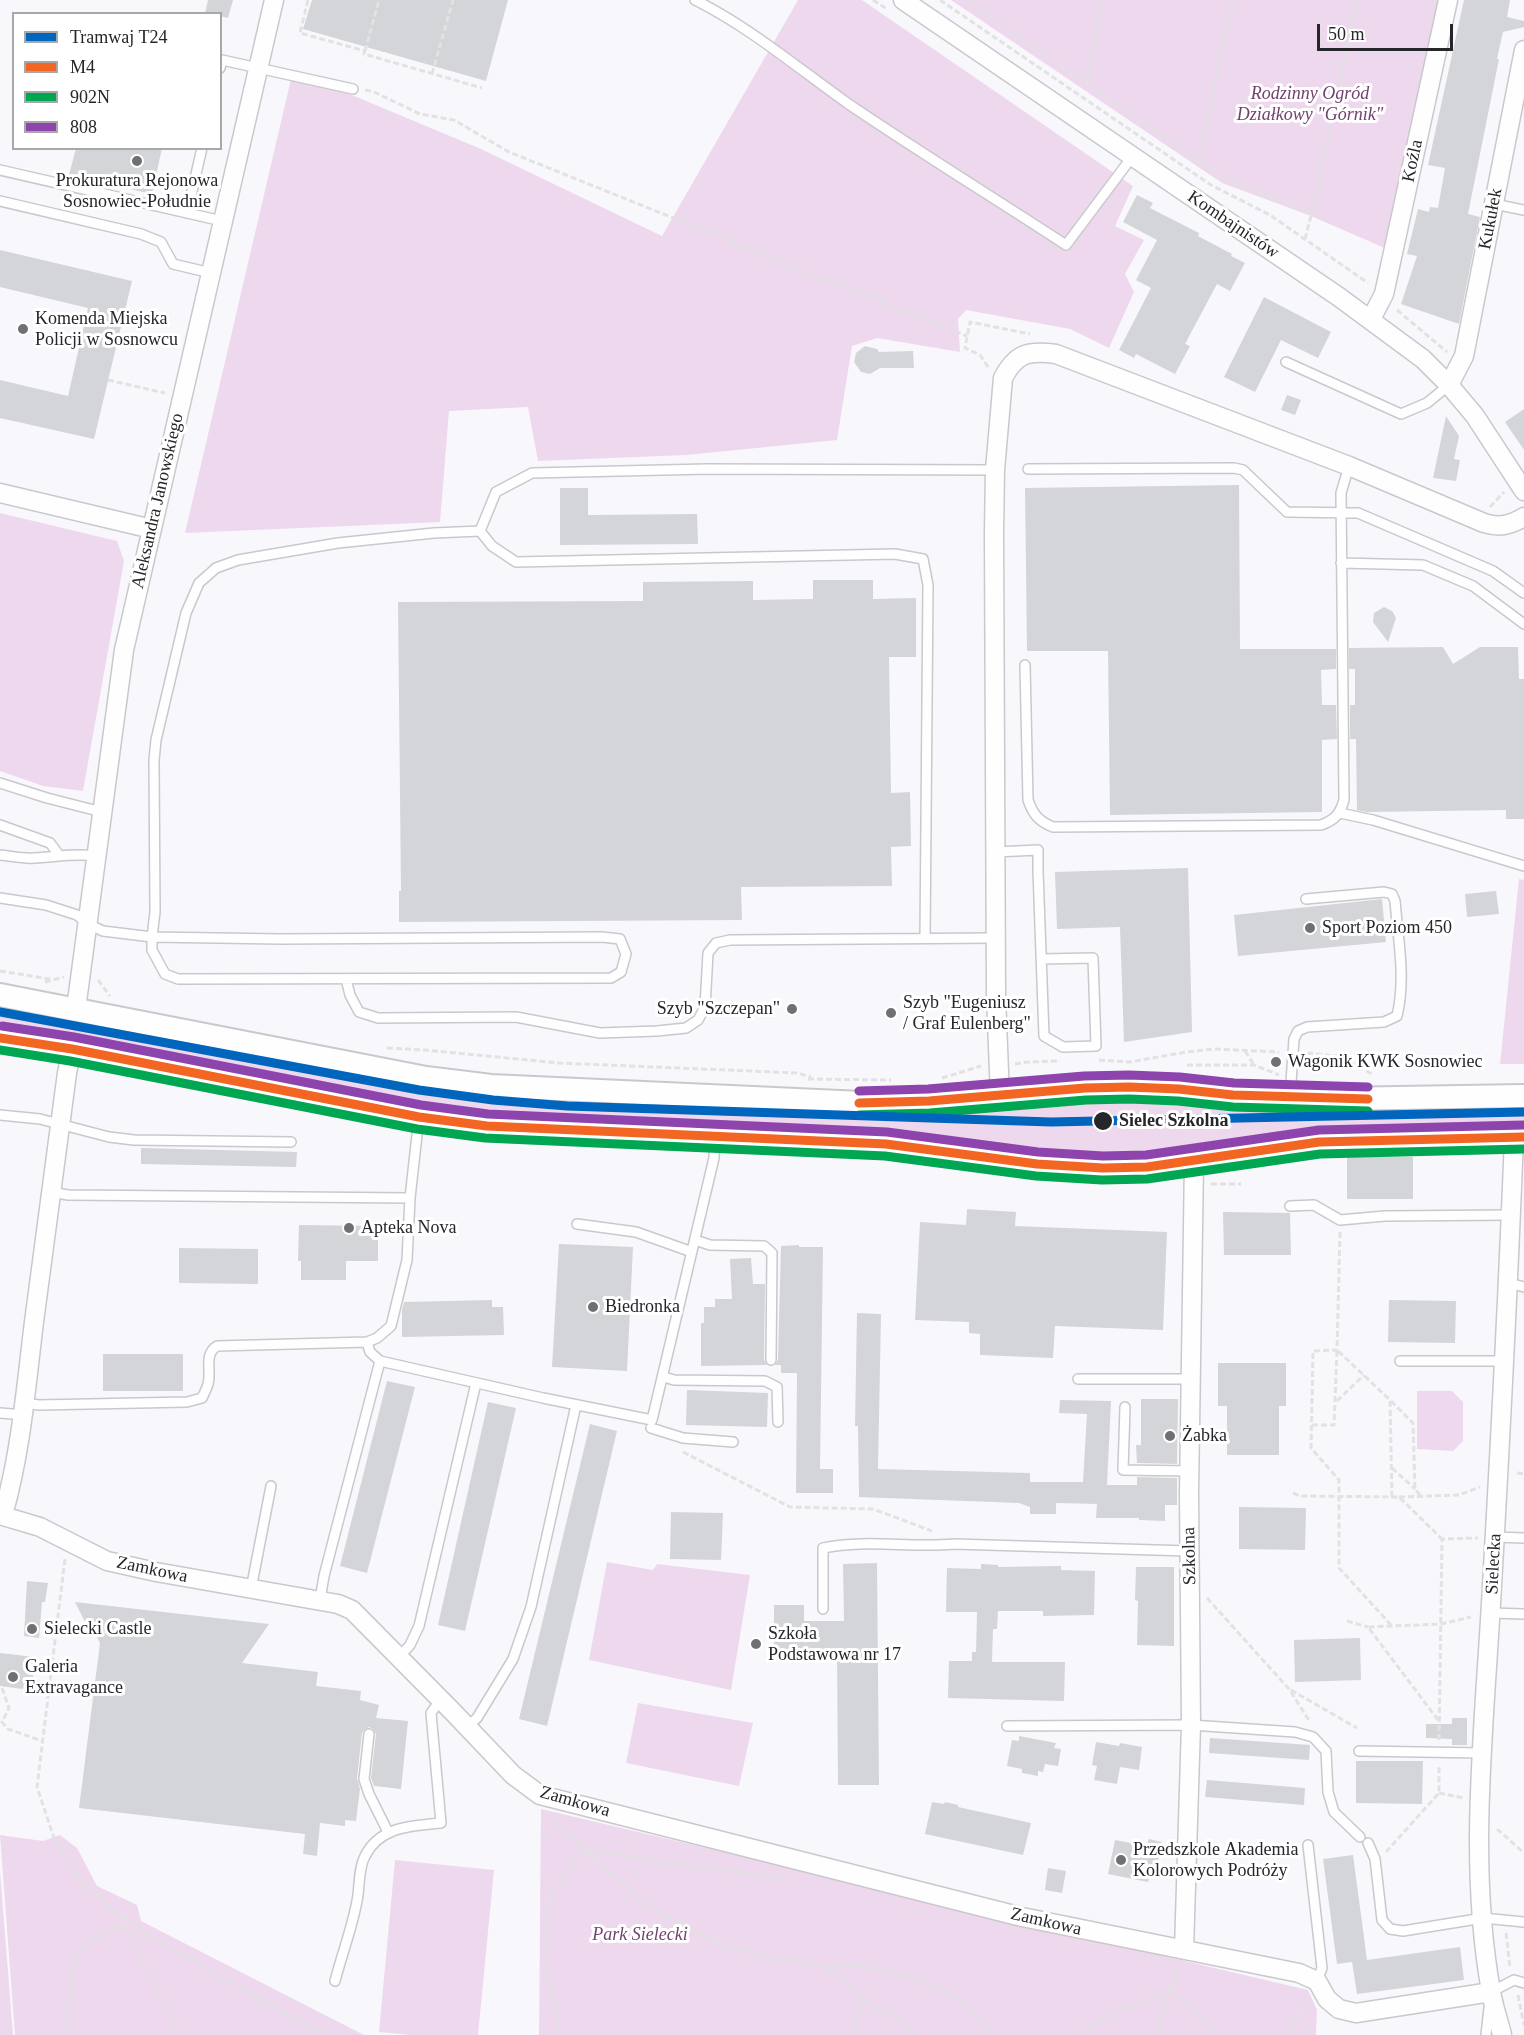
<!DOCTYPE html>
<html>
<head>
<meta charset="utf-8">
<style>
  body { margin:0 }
  #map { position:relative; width:1524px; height:2035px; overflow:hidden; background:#f8f8fc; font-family:Georgia,serif }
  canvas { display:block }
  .legend { position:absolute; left:12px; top:12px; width:210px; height:138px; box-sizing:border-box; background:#fff; border:2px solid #a8a8aa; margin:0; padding:8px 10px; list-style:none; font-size:18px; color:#25262a }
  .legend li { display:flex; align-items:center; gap:12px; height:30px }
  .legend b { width:30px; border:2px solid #a8a8aa }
  .scale { position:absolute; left:1317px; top:24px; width:136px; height:27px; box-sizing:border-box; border:3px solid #25262a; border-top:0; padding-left:8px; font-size:18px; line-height:21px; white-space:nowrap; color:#25262a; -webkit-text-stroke:4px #fff; paint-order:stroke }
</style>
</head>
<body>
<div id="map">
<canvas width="1524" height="2035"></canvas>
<ul class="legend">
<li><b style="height:8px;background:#0065bd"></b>Tramwaj T24</li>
<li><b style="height:8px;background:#f26522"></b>M4</li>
<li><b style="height:8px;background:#00a651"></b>902N</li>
<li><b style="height:8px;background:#8e44ad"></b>808</li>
</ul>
<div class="scale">50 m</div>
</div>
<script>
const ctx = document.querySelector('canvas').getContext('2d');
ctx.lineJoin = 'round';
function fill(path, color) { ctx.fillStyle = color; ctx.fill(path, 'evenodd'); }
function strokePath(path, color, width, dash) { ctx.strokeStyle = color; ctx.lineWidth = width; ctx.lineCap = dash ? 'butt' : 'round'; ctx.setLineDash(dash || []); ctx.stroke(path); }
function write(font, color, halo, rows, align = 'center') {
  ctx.font = font + ' Georgia,serif'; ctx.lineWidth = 6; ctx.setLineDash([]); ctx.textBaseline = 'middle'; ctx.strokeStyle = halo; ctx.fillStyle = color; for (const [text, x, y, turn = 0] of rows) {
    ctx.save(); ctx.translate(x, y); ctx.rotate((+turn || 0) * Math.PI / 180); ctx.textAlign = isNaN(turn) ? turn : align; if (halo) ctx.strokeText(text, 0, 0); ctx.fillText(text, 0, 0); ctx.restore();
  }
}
const green = new Path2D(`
  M798,0h64l271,186 -18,40 29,14 -19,34 9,18 -25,56 -39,-19 -104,-19 -8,9 2,33 -83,-14 -25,8 -15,94 -151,15 -148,6 -10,-54 -79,4 -9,111 -255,11 106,-454 56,14 134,56 181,87z
  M951,0h488l-52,249 -76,-33 -89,-33z
  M0,513l117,28 7,20 -41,230 -40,-5 -43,-15z
  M1519,879l5,1v184h-24z
  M0,1007l411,77 118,16 360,13 203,-17h59l168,14h106l99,-3v20l-182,3 -71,8 -69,13 -113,6 -102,-10 -492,-31 -74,-10 -421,-76z
  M1417,1391h35l11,11v39l-10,10 -36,-2z
  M607,1562l46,8 4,-6 93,11 -19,115 -142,-30z
  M638,1703l115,20 -14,63 -113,-23z
  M541,1809l767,181 9,20 -1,25h-777z
  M0,1835l43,6 17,-6 17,13 20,38 40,19 4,16 223,114h-349z
  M395,1860l99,10 -16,165h-67l-32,-3z
  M0,1871l13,164h-13z`);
const building = new Path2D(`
  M208,0h25l-5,18 -8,-2v-2l-15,-1z
  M312,0h196l-22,81 -183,-52z
  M1464,0h46l-3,17 17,4v6l-21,5 -6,27h2l-31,155 12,3 -21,107 -58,-20 16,-48 -10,-2 11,-45 11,3 1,-5 8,1 7,-40 -17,-3z
  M76,148h86l-10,46 -83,-19z
  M1137,195l16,8 -3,5 49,25 -1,3 34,18 -1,2 14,7 -15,28 -13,-7 -32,60 5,2 -15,28 -39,-20 -2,4 -15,-8 32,-62 -15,-8 21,-40 -34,-18z
  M0,250l132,31 -38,158 -94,-21v-38l68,16 20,-88 -88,-21z
  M1264,297l67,35 -13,26 -37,-18 -26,52 -31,-15z
  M865,346l12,3 2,3 34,-1 1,17h-34l-10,6 -9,-2 -7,-10 2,-9z
  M1287,395l14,5 -6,15 -14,-5z
  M1524,409v41l-19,-28z
  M1446,416l13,20 -5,23 6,1 -4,21 -23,-3z
  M1239,485l1,164h96v20l-15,1 1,35h14l1,34 -15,1v72l-212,3 -2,-164h-81l-2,-163z
  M560,488h28v27l109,-1 1,30 -138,1z
  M813,580h60v19l43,-1v59h-27l2,136 19,-1 1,54 -20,1 1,39 -151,1 1,33 -343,2v-31h2l-3,-289 245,-1v-19l110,-1v19l60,-1z
  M1384,607l8,4 4,7 -8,24 -15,-20 1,-9z
  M1443,647l10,17 27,-17h38l1,32h5v140h-18v-9l-139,2 -10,-2 -1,-71h-6v-34h5v-36h-6v-21z
  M1188,868l4,164 -68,10 -4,-115 -63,2 -2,-57z
  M1496,891l3,23 -32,3 -2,-23z
  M1382,899l4,43 -148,14 -4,-41z
  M141,1148l156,4 -1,15 -155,-3z
  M1347,1157h66v42h-66z
  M967,1209l49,3 -1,14 152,6 -4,98 -108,-4 -2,32 -73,-3v-21l-11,-1v-11l-54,-2 5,-98 46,3z
  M1223,1212l67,1 1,42h-67z
  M299,1225l79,1v35h-32v19h-45v-19h-3z
  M559,1244l74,3 -6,124 -75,-4z
  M799,1245v2h24l-3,222h13v24h-37l1,-120h-16v-8h-6l3,-5 3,-114z
  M179,1248l79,1v35l-79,-1z
  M751,1258l2,26h12l-1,76 3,5 -66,1v-43h3v-16h11v-8h17l-2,-40z
  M492,1300v7h11l1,28 -102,2v-27l2,-8z
  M1389,1300l67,1 -1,42 -67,-1z
  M857,1313l24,1 -3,155 152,4v9h53l4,-68 -28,-1 1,-13 51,1 -4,84h30v-8l40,1v27h-12v16l-26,-1v-2h-43l1,-14 -41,-1v11h-26v-7l-11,-4 -160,-6 -1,-71h-3z
  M103,1354h80v37h-80z
  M1218,1363h68v43h-7v49h-52v-49h-9z
  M387,1381l28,6 -48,186 -27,-7z
  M687,1390l81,3 -1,34 -81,-2z
  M1141,1399h37l-1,65 -40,-1 -1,-18h5z
  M488,1402l28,6 -51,223 -27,-6z
  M590,1424l27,7 -70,295 -28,-7z
  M1239,1507l67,1 -1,42 -66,-1z
  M671,1512l52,1 -2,47 -51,-1z
  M877,1563l2,222h-41l-1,-131 -63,1v-50h30v16h40l-1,-57z
  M981,1564l17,1v2l63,-1v4l34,1 -1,44 -51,1v-5h-45l-1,18h-4l-1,33h73l-1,39 -116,-3 1,-37h23v-9h4l1,-40h-31l1,-44 34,1z
  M1136,1567h38v79l-37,-1 1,-44 -3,-1z
  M27,1581l21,2 -3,19h-3l-3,36 -15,-2z
  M75,1602l194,22 -27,39 76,9 -2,14 45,5 -1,9 19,5 -3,13 32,3 -7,68 -27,-3 -3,-8 5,-44 -3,-5 -4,-2 -5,3 -2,3 -5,45 3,11 -4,32 -11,-1v6l-25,-3 -3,33 -14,-2 2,-20 -226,-26 21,-165 -7,-14 -5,-1z
  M1360,1638l1,42 -66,2 -1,-42z
  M0,1653l35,4 -2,20h-8l-2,12 -23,-3z
  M1452,1718h15v27h-15v-6l-26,-1v-14h26z
  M1019,1736l37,7 -2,5 7,1 -3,17 -13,-2 -2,8 -5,-1v5l-16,-3v-4l-15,-3 5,-26 7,1z
  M1210,1738l100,7 -1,15 -100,-7z
  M1096,1742l23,4 1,-3 22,4 -3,23 -19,-3 -3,17 -23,-4 3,-14 -5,-1z
  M1356,1761h67l-1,43 -66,-1z
  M1207,1780l98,8 -1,17 -99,-8z
  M932,1802l12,2 1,-2 13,3v2l73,16 -8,32 -98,-21z
  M1149,1839l13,3 -4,19h-4l-6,21 -40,-8 7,-34 31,6z
  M1353,1855l14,105 93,-13 4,33 -107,14 -5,-32 -15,2 -14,-105z
  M1048,1868l18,3 -4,22 -17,-3z`);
const path = new Path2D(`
  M308,0l-8,33 65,18 -1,3 118,34
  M873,0l14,9
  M940,0l271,185 59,30 98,68
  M966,0l258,178 88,34 45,-212
  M365,51l14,-51
  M432,74l21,-74
  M1087,84l15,-84
  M365,90l9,2 46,22 34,6 55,32 458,184
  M1198,161l35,-161
  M1305,239l7,-27
  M1397,310l50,42
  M988,367l-8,-12 -15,-7 5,-26 60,12
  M108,380l57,13
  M1490,507l14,-15
  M0,971l50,8
  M98,980l12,16
  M45,982l19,-5
  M387,1048l38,2 134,13 238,10 14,4
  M1245,1051l9,14
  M1307,1053l30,3 37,19
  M1099,1060l31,2 56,-10 28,-3 65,3
  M1015,1064l12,-2 32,-1
  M1187,1065h67l25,10
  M942,1078l39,-12
  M808,1079l83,1
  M1211,1184h30
  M1340,1232l-3,118 -24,1 -2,97 28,32v88l53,58
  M1337,1401l27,-26
  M1391,1401l22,22 2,66 5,6
  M1312,1425h22l3,-75 53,50 2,97
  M683,1452l107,55 83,2 59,22
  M1392,1468l23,21
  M1517,1473l7,1
  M1293,1493l7,3 99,1 43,42
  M1399,1497l60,-2 21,-8
  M65,1559l-28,228 17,51 25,40 33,31 34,25 150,85 31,16
  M1207,1598l82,91 21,33
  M1347,1621l21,6
  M2,1688l7,20 -7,14 6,7 34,12
  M1291,1690l66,38
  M1438,1720l-70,-93 73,-3 30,-7
  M1439,1740l3,-201 36,-1
  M1439,1793l25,5
  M549,1817l93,84 25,15 55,28 39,11 66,12 48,41 20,8 20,19
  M1497,1829l27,24
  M1386,1852l53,-59v-28
  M904,1908l20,4
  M120,1916l59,119
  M1506,1933l4,35
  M829,1967l26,-2 39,6 63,25 35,39
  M1518,1995l6,30
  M70,2035l-2,-22 5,-55c15,-16 30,-26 51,-33
  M561,2035l-15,-62 3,-73 35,-52 86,15 120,16
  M855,2035l8,-36
  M1077,2035l22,-14 72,-33 45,47
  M1157,2035l19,-67
  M1286,2035l21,-34`);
const service = new Path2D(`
  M695,0c56,28 104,69 155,105 71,48 144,93 216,140l66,-88
  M220,68l2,-8 131,29
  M0,170l222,51
  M0,201l141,33 20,8 12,22 38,9
  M1494,204l30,6
  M187,213l15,-65
  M1286,362l115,52 26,-11 22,-18
  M1028,469l206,-1 9,2 44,42 71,1 135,58 31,22
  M480,531l12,15 24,16 379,-8 28,5 5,26 -3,353
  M480,531l16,-39 36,-19 175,-4 288,1
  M1341,563l82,2 50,21 51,38
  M1025,665l3,135c5,14 10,21 25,27l268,-2c14,-5 19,-11 23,-25l-3,-307 8,-27
  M0,783l47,15 55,14
  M1340,813l33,7 151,46
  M0,825l50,18 9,12
  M995,852l43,-2v21l6,165 19,11 33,-1 -3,-88 -51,1
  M0,855c11,1 23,4 34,3 22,-1 41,-5 63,-2
  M0,898l46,7 31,10 11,9 15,7 49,6v13l13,24 13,5 433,-1 10,-6 5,-18 -6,-15 -18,-2 -321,2 -129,-2 3,-25 -1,-152 2,-20 30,-127 13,-30 17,-15 22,-8 100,-17 96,-10 46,-2
  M346,979l4,16 9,17 19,6 138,-1 84,16 57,-2 29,-3 12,-8 7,-13 3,-54 8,-10 14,-3 265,-2
  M1290,1097l4,-58 4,-8 9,-4 77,-5 13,-6c9,-37 1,-78 -2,-115l-3,-7 -8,-2 -78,7
  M0,1115l40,4 69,18 25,3 157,2
  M51,1192l17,3 342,3
  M1290,1206l24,-1 26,15 45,-4 126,-1
  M577,1224l59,8 56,20
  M695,1240l15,5 54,1 8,7 -1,107
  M1508,1283l16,4
  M367,1342l10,-4 14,-12 16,-66 3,-62 9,-81
  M1400,1361h104
  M664,1377l10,3 91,1 12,6 1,35
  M1078,1379h113
  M25,1403l14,2 148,-3 15,-4c2,-4 5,-10 6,-14 4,-13 -5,-29 9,-38l150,-4 3,10 10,9 163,37 109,22 62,-262 1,-21
  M1125,1407l-2,63 67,1
  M0,1413l24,2
  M651,1428l32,10 50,4
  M1495,1537l29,1
  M251,1589l20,-103
  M320,1600l4,-24 56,-215
  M823,1609v-61c43,-9 88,0 131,-4l235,7
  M1491,1613l33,1
  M399,1657l11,-12 9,-19 57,-243
  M1007,1726l184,-1 104,7 18,5 13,14 2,41 6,20 26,25
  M467,1727l10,-9 36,-59 18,-52 45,-202
  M369,1734l-5,45 5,15 19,38
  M1359,1751l123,2
  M1368,1843l7,16 7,61 8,9 13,2 80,-13 41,4
  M1308,1845l14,123 -5,13
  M335,1981c7,-27 17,-53 22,-80 3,-14 1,-32 8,-45 15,-30 47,-30 76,-33l-10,-110 10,-14
  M1491,1994v-2l23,-12 10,3
  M1486,2035l3,-27`);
const minor = new Path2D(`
  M903,0l436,297 84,62 26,26 26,31 49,75
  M1371,319l13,-25 64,-294
  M1449,385l15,-29 60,-306
  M0,493l152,36
  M76,1009l48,-359 150,-650
  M1000,1097l-4,-101 -2,-463 1,-63 8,-92c13,-25 26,-28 53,-24l293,112 135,57c16,5 26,2 40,-6
  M0,1515l40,12 67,34 49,11 182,32 14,6 100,101 61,64 27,20 482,122 277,56 18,8 10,18 12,10 17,4 135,-21
  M3,1515c18,-63 23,-128 31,-193 11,-83 22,-166 33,-249l5,-24
  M1184,1950l7,-225 -2,-232 5,-332
  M1502,2035c-3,-14 -9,-29 -11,-44 -23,-126 -7,-261 0,-388 9,-156 17,-311 23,-466`);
const tertiary = new Path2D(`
  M0,995l426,83 65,8 371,17 67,-2 156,-13 44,-1 50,2 54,6 102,4 189,-3
  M0,1038l72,11 347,68 68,9 399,18 151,20 66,4 44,-1 172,-25 205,-5`);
const bus1 = new Path2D(`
  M0,1038l72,11 347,68 68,9 399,18 151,20 66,4 44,-1 172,-25 205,-5
  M859,1103l70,-2 156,-13 44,-1 50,2 54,6 135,4`);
const bus2 = new Path2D(`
  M0,1050l70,11 347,68 68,9 400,18 151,20 66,4 45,-1 173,-25 204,-5
  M859,1115l71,-2 156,-13 43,-1 49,2 55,6 135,4`);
const bus3 = new Path2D(`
  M2,1026l72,11 347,68 67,9 399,18 151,20 65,4 43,-1 173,-25 205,-5
  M859,1091l69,-2 156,-13 45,-1 51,2 54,6 134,4`);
const tram1 = new Path2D(`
  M0,1012l419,78 74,10 74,6 484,16 473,-10`);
const markers = [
  [137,161,6,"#6f7074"],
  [23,329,6,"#6f7074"],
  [1310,928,6,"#6f7074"],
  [792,1009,6,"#6f7074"],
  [891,1013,6,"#6f7074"],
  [1276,1062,6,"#6f7074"],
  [1103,1121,10,"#25262a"],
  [349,1228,6,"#6f7074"],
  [593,1307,6,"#6f7074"],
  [1170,1436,6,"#6f7074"],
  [32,1629,6,"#6f7074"],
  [756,1644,6,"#6f7074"],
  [13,1677,6,"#6f7074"],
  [1121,1860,6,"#6f7074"]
];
const parkNames = [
  ["Rodzinny Ogród",1310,94],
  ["Działkowy \"Górnik\"",1310,115],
  ["Park Sielecki",640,1935]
];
const streetNames = [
  ["Koźla",1413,161,-78],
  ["Kukułek",1491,219,-79],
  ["Kombajnistów",1233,225,34],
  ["Aleksandra Janowskiego",158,501,-77],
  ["Szkolna",1190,1556,-91],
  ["Sielecka",1494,1564,-87],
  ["Zamkowa",152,1570,12],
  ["Zamkowa",575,1802,16],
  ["Zamkowa",1046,1922,13]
];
const poiNames = [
  ["Prokuratura Rejonowa",137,181,"center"],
  ["Sosnowiec-Południe",137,202,"center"],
  ["Komenda Miejska",35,319],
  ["Policji w Sosnowcu",35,340],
  ["Sport Poziom 450",1322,928],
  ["Szyb \"Eugeniusz",903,1003],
  ["/ Graf Eulenberg\"",903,1024],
  ["Szyb \"Szczepan\"",780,1009,"right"],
  ["Wagonik KWK Sosnowiec",1288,1062],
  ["Apteka Nova",361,1228],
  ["Biedronka",605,1307],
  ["Żabka",1182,1436],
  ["Sielecki Castle",44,1629],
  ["Szkoła",768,1634],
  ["Podstawowa nr 17",768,1655],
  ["Galeria",25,1667],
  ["Extravagance",25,1688],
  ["Przedszkole Akademia",1133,1850],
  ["Kolorowych Podróży",1133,1871]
];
const stopNames = [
  ["Sielec Szkolna",1119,1121]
];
fill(green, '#eed8ed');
fill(building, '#d4d5d9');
strokePath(service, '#c9c9cd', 12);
strokePath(minor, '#c9c9cd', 21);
strokePath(tertiary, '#c9c9cd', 26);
strokePath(path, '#e2e2e3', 3, [6, 3]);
strokePath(service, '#fefeff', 9);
strokePath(minor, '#fefeff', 18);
strokePath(tertiary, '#fefeff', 22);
strokePath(bus1, '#f26522', 9);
strokePath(bus2, '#00a651', 9);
strokePath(bus3, '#8e44ad', 9);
strokePath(tram1, '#0065bd', 9);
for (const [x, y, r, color] of markers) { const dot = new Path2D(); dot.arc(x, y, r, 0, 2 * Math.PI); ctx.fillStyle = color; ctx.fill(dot); strokePath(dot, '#fff', 2); }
write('italic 18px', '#73416f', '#fff', parkNames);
write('18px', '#25262a', '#fff', streetNames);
write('18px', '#25262a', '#fff', poiNames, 'left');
write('bold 18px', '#25262a', '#fff', stopNames, 'left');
</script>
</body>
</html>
